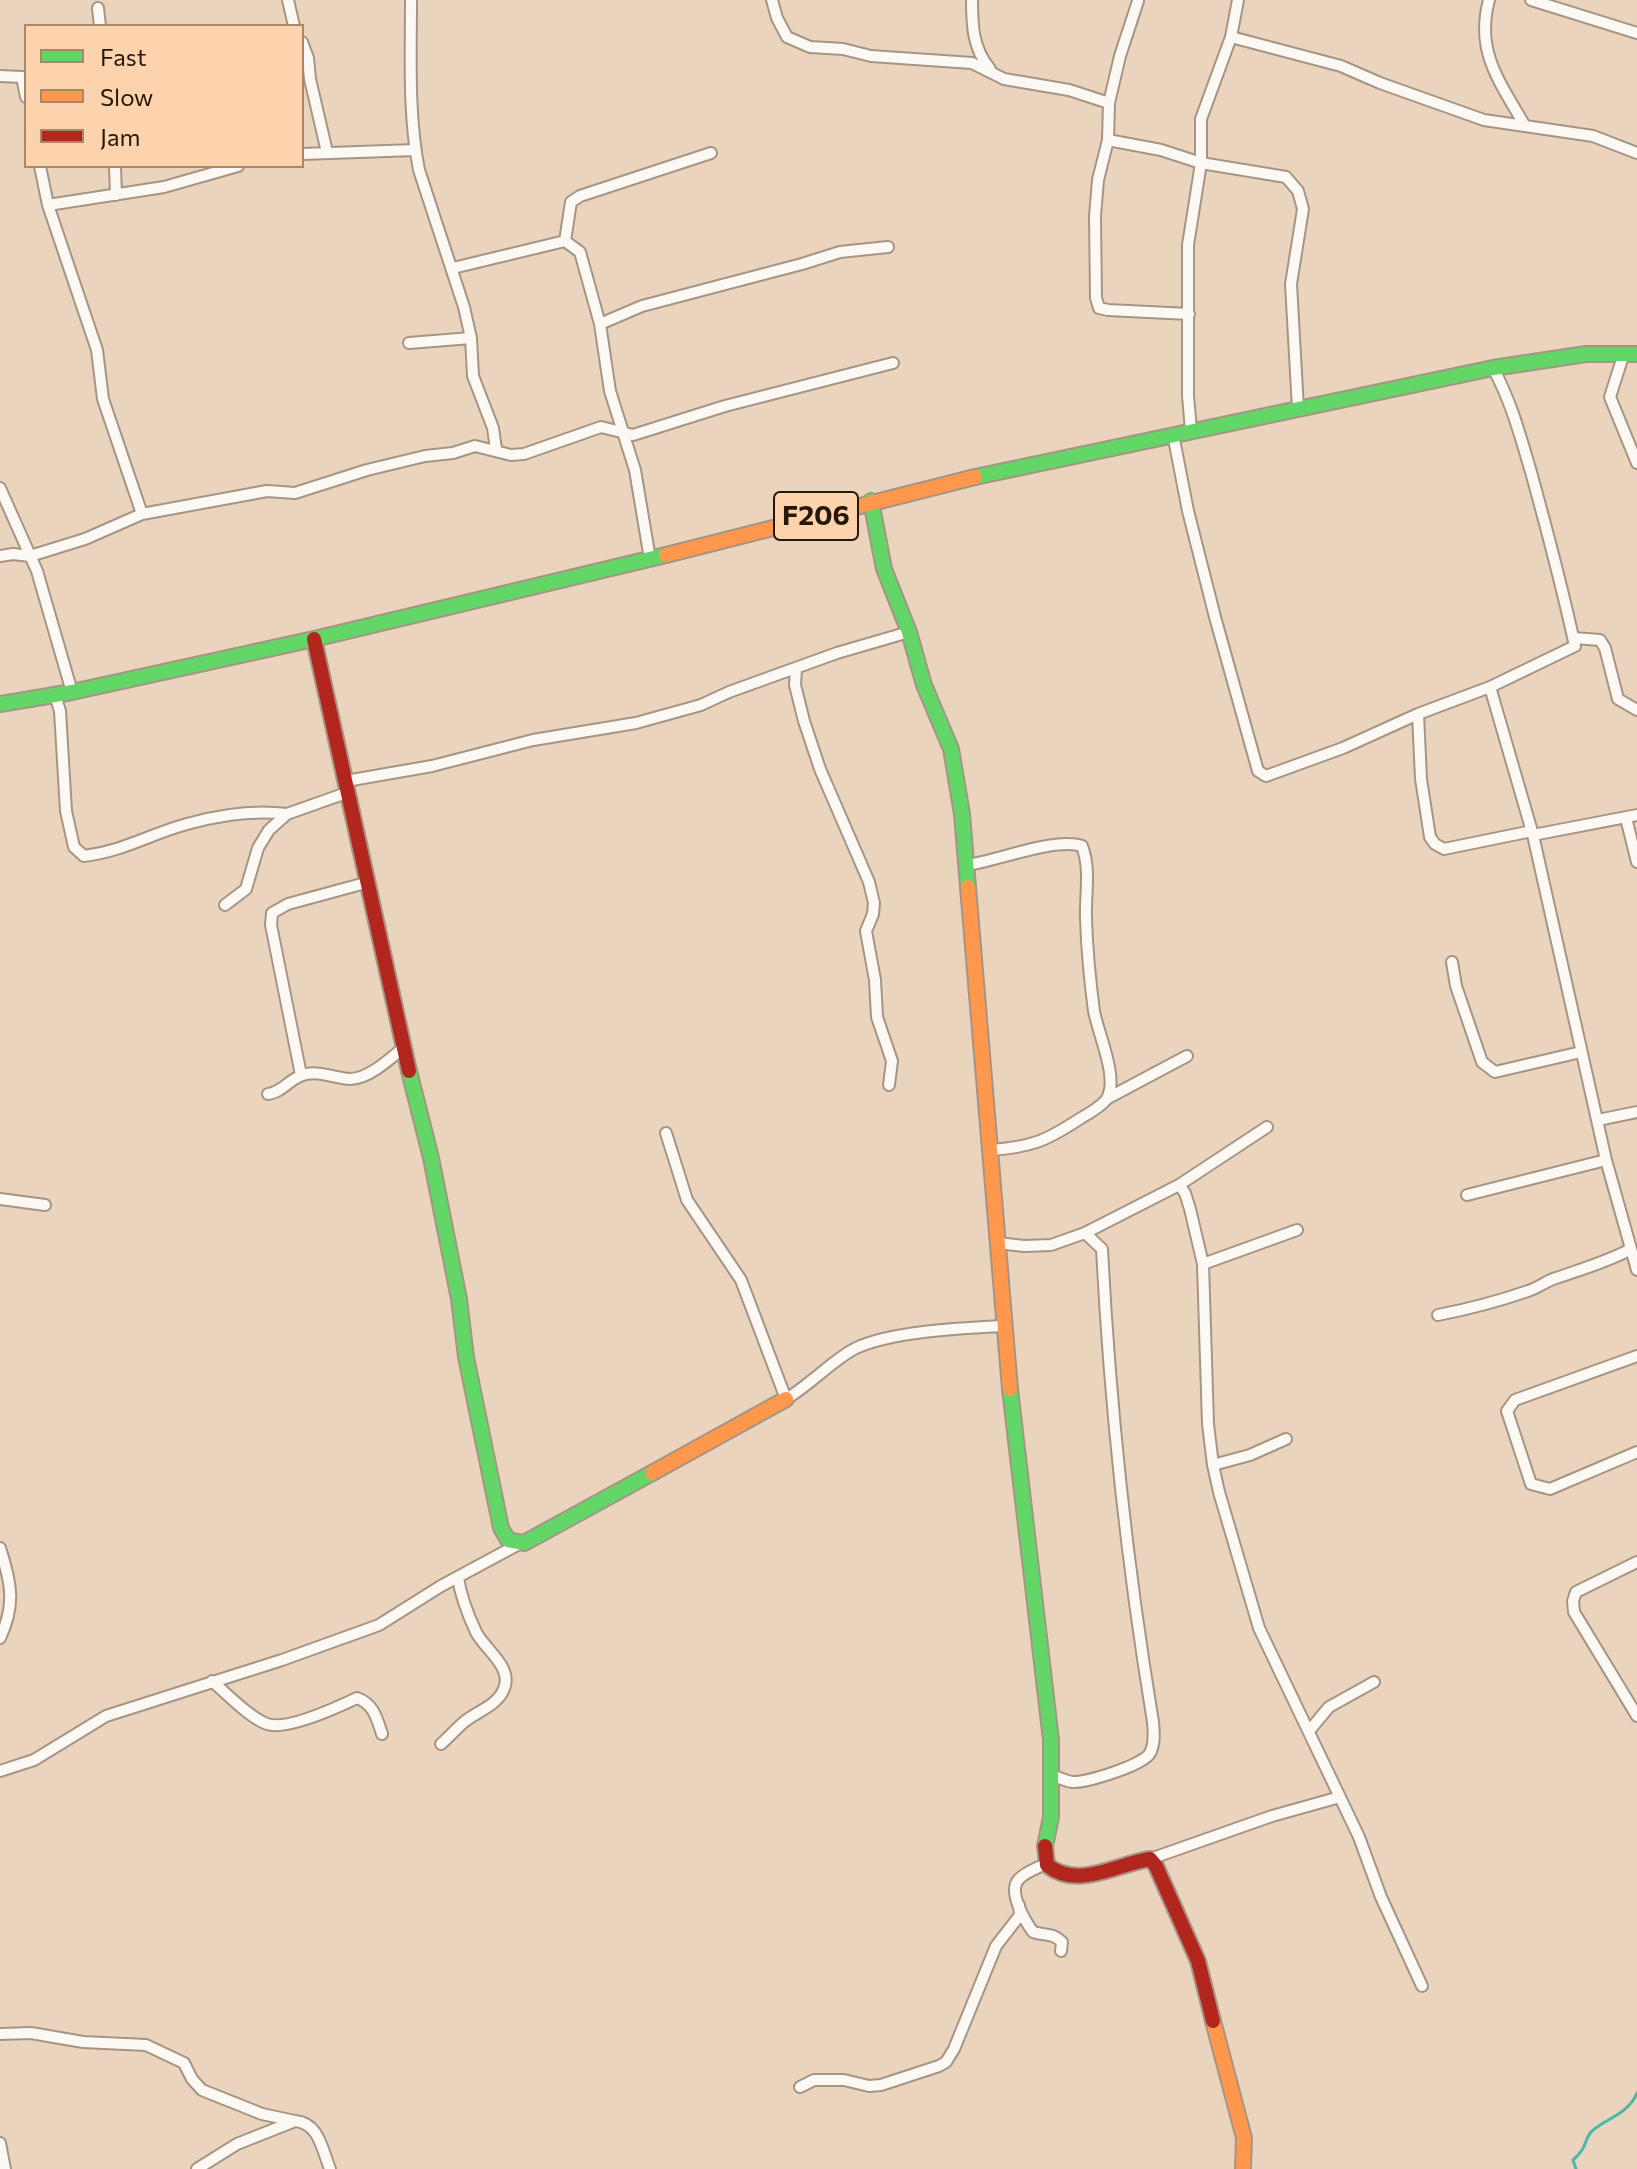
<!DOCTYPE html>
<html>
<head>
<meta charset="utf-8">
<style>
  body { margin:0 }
  #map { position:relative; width:1637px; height:2169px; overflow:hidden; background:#ead4be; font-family:Commissioner,sans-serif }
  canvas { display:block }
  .legend { position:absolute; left:24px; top:24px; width:280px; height:144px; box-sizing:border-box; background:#fcd3ac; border:2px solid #a6886a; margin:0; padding:10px 14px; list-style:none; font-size:24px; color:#261708 }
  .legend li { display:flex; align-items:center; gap:16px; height:40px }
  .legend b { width:40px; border:2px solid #a6886a }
</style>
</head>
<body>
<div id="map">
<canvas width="1637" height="2169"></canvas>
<ul class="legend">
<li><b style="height:10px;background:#63d668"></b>Fast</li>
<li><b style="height:10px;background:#ff974d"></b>Slow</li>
<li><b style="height:10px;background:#b3261e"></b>Jam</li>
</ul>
</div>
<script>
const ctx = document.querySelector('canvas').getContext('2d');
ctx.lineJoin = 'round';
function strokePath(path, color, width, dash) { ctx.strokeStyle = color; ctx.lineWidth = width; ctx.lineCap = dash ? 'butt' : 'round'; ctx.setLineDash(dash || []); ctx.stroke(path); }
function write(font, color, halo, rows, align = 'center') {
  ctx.font = font + ' Commissioner,sans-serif'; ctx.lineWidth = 8; ctx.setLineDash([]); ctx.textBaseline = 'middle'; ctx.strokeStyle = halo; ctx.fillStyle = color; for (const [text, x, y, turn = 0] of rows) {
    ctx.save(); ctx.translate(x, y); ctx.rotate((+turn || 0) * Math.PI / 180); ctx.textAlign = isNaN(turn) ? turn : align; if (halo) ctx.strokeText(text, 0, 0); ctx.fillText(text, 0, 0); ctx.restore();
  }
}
const stream = new Path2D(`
  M1576,2169l-3,-9c15,-13 10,-18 18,-28 13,-13 37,-17 46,-39`);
const street = new Path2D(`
  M288,0l6,26
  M411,0c0,55 -3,115 8,170l45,137 7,31 2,38 20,52 3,21
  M772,0l5,18 10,19 23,10 33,2 28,7 101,7 32,16 65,11 40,13
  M972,0c0,26 1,49 18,69
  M1238,0l-7,37 -30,82v44l85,14 12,14 5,18 -12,75 7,125
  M1489,0c-14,52 11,82 36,126
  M1531,0l106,33
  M1138,1l-18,55 -11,47 -1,37 -10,40 -3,36 1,82 3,10 9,2 81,4
  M98,8l2,18
  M1231,37l110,29 39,17 104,37 109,16 44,17
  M302,42l6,16 2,21 17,73
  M0,76l22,1 4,20
  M1108,140l53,10 40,13 -13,82v151l3,34
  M302,154l113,-4
  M40,166l8,39 49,145 6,49 39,115
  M115,166l1,29
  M48,205l116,-18 74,-21
  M565,241l6,-39 9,-6 131,-43
  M453,268l112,-27 15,11 20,72 10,67 25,79 15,89
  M600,324l42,-18 160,-42 38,-12 48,-5
  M409,343l62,-5
  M1624,353l-14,44 27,66
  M1173,434l15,77 27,106 43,154 8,5 77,-28 75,-34 72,-27 85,-41c-13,-59 -28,-116 -44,-174 -11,-37 -20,-71 -38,-104
  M0,488l37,83 35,121
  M0,556l13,-2 17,2 55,-17 57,-25 125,-23 28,2 72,-23 58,-14 28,-3 22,-7 36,9 13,-1 77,-27 32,8 92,-29 168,-43
  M1574,638l26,2 5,8 13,51 19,11
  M796,669l-1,16 9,36 16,48 49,113 5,21 -1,11 -7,17 9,49 2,37 15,44 -3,24
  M1490,687l43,148 73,325 31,110
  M55,695l5,16 6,100 8,36 10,9c40,-5 66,-22 103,-32 32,-9 68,-14 100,-10
  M1418,714l3,65 9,58 5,7 9,5 88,-18
  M346,781l86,-15 101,-26 103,-17 65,-18 28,-13 108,-39 72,-21
  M1626,818l11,44
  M1533,835l104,-20
  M967,865c30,-4 88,-28 115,-19 9,24 3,48 4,73 1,31 4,62 8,92 4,23 26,69 12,89 -7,8 -16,13 -25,18 -35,23 -49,29 -91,32
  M225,905l21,-16 12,-41 11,-18 18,-16 62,-22
  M1452,962l4,24 26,76 13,10 86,-20
  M301,1075l-30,-150 1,-12 16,-9 81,-22
  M268,1094c14,-2 20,-13 32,-18 16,-7 34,2 50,3 18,0 40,-20 53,-31
  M1108,1098l79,-42
  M1598,1120l39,-8
  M666,1133l21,67 54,80 45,119c24,-14 49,-41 70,-51 36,-17 107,-20 147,-22
  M1179,1185l6,8 5,16 13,55 5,160 5,41 6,27 40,136 100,209 22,60 41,89
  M1467,1195l139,-35
  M0,1199l45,6
  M998,1243l26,3 27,-1 34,-12 94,-48 88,-58
  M1203,1264l94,-34
  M1438,1315c31,-6 61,-14 90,-24 10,-3 18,-10 28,-13 26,-9 51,-16 75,-29
  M1637,1356l-122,44 -8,11 24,73 19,5 87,-37
  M1213,1465l37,-10 36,-16
  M0,1548c11,34 16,57 0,90
  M1637,1562l-61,30 -3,9 1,11 63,104
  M212,1681c14,12 38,37 55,43 20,7 71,-17 90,-26 17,6 20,21 25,36
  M1309,1731l20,-24 45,-25
  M441,1744c8,-7 15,-15 23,-22 12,-10 32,-16 39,-31 12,-23 -18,-41 -27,-59 -8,-17 -15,-35 -18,-54
  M0,1771l34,-11 72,-44 176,-56 97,-35 62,-39 78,-42
  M1054,1776c6,2 12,5 18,6 14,1 72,-17 78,-29 5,-9 4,-21 3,-31 -26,-157 -43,-315 -51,-473l-17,-16
  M1150,1859l122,-43 68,-19
  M1047,1863c-9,5 -22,9 -28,16 -12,12 6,42 14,53 12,4 19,0 29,10l-1,9
  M0,2034l31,-1 52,9 63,3 38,18 8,16 10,11 60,24 33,7
  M800,2087l14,-7h30l25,6 12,-1 58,-19 7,-4 8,-13 42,-103 24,-31 -1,-10
  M0,2143l5,26
  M197,2169l40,-25 58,-23c24,2 27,28 35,48`);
const fast = new Path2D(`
  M975,477l518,-109 93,-14h51
  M871,501l13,68 25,63 15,53 27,64 11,65 6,73
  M0,704l72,-12 242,-53 352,-84
  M409,1071l22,87 28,141 7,58 35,171 7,12 16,3 128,-70
  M1010,1389l41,351v77l-6,29`);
const slow = new Path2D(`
  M666,555l309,-78
  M968,887l42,502
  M652,1473l134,-74
  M1213,2021l31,117 -1,31`);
const jam = new Path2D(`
  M314,639l95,432
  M1045,1846l2,19c30,25 70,-1 103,-6l6,7 42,95 15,60`);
const shields = [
  [816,516,84]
];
const shieldNames = [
  ["F206",816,516]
];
strokePath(stream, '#49b8a8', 3);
strokePath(street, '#a69584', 14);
strokePath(fast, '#a69584', 18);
strokePath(slow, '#a69584', 18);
strokePath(jam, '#a69584', 18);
strokePath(street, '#fcf9f5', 10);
strokePath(fast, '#63d668', 14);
strokePath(slow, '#ff974d', 14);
strokePath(jam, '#b3261e', 14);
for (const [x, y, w] of shields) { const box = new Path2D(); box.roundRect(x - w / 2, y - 24, w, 48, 6); ctx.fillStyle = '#fcd3ac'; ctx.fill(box); strokePath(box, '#261708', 2); }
write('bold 28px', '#261708', null, shieldNames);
</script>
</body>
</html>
